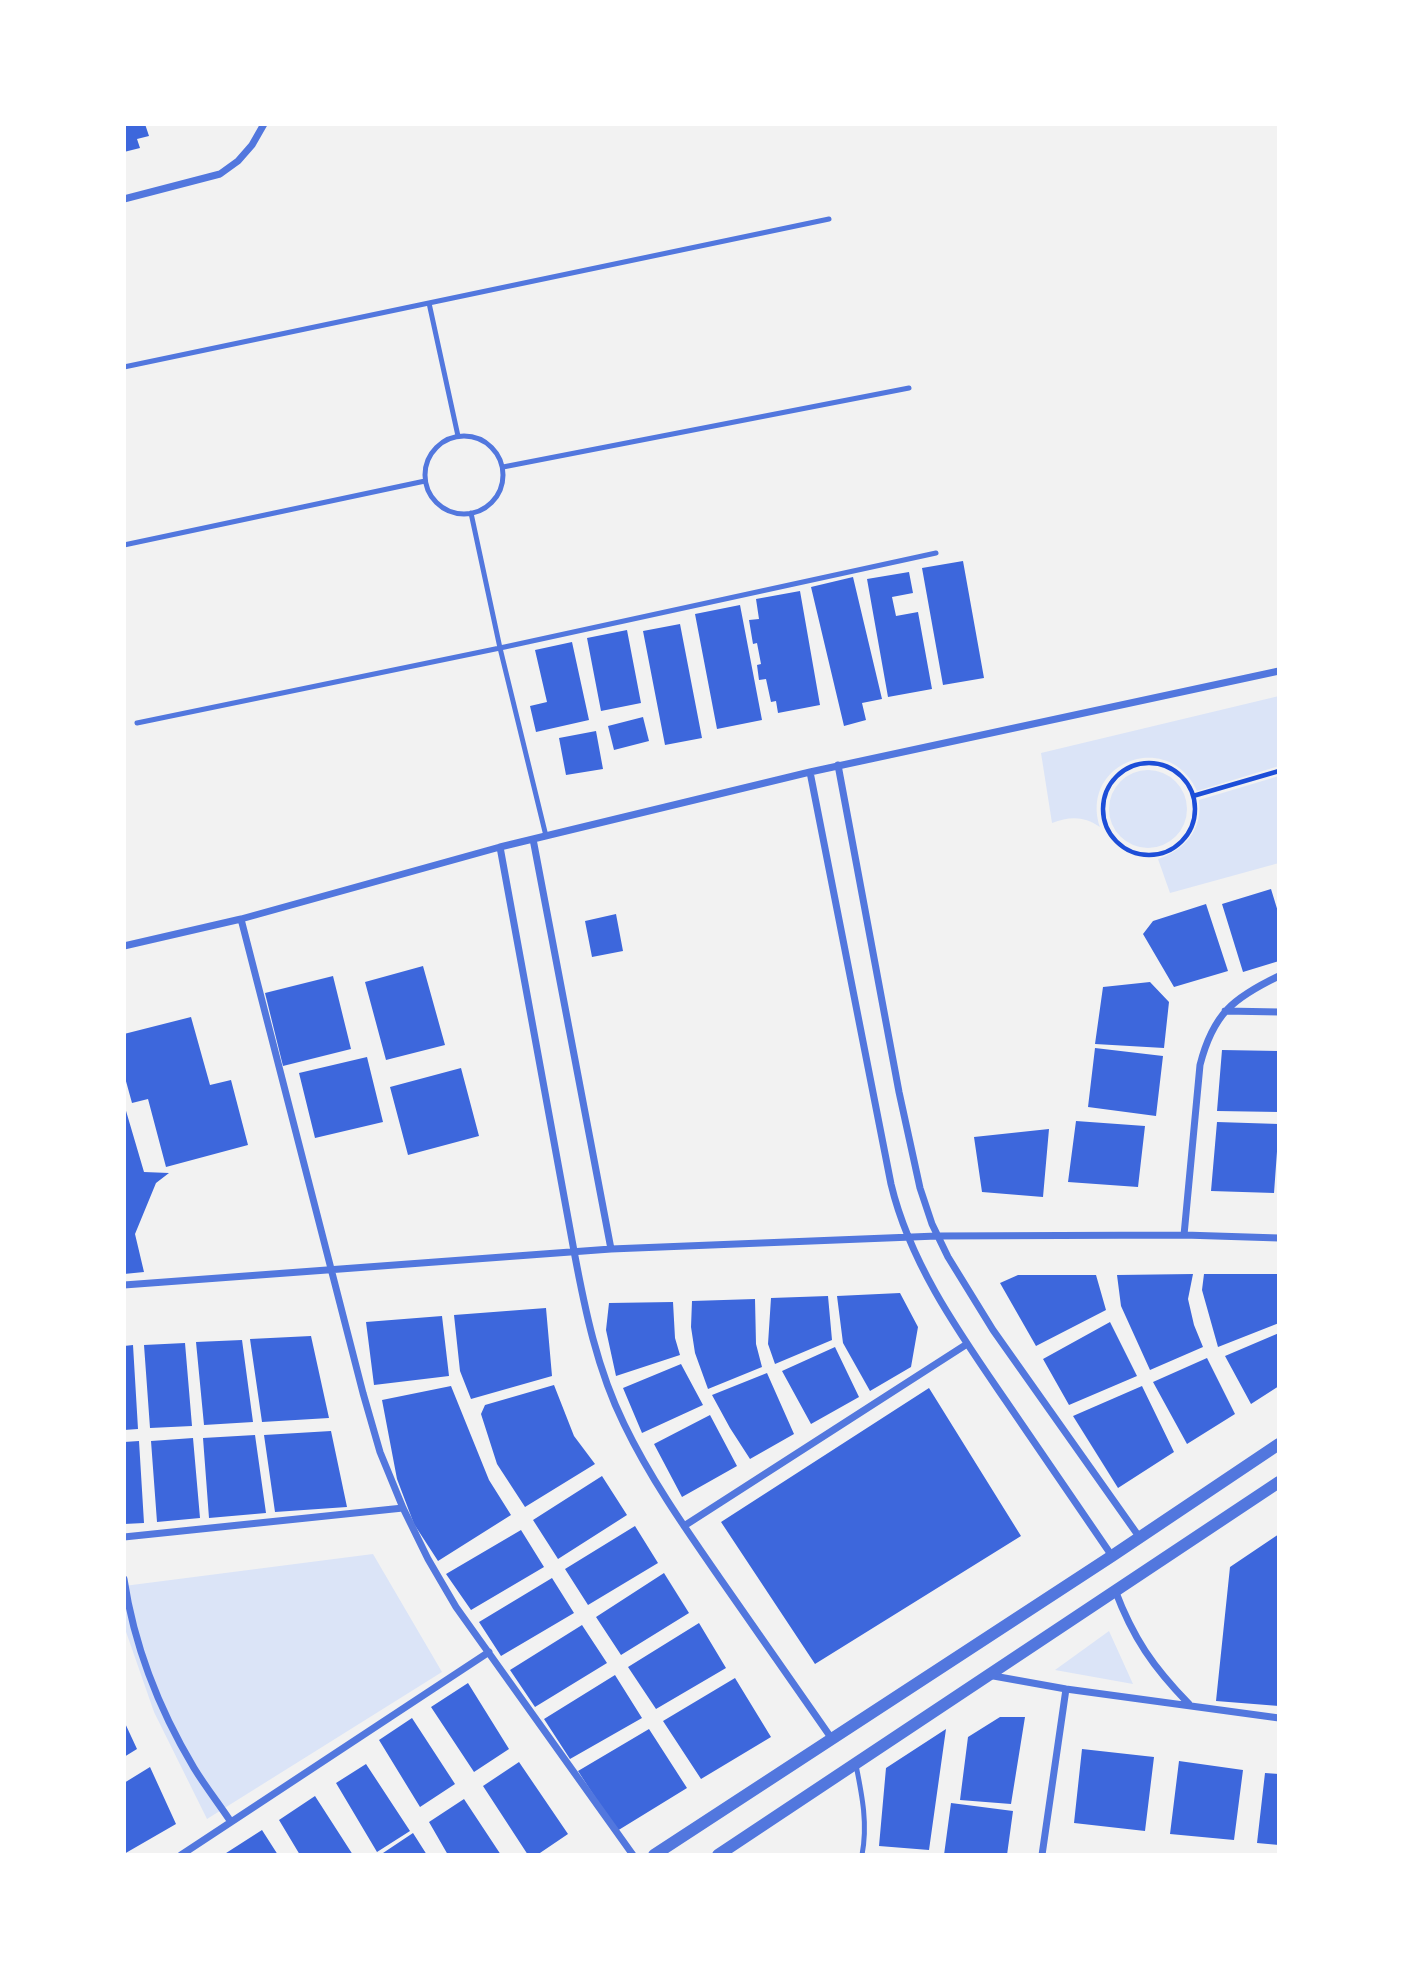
<!DOCTYPE html>
<html>
<head>
<meta charset="utf-8">
<style>
  body { margin:0 }
  #map { position:relative; width:1403px; height:1979px; overflow:hidden; background:#f2f2f2; font-family:"Source Sans 3",sans-serif }
  canvas { display:block }
  .frame { position:absolute; inset:0; border:126px solid #fff; pointer-events:none }
</style>
</head>
<body>
<div id="map">
<canvas width="1403" height="1979"></canvas>
<div class="frame"></div>
</div>
<script>
const ctx = document.querySelector('canvas').getContext('2d');
ctx.lineJoin = 'round';
function fill(path, color) { ctx.fillStyle = color; ctx.fill(path, 'evenodd'); }
function strokePath(path, color, width, dash) { ctx.strokeStyle = color; ctx.lineWidth = width; ctx.lineCap = dash ? 'butt' : 'round'; ctx.setLineDash(dash || []); ctx.stroke(path); }
const green = new Path2D(`
  M1279,696v70l-82,25c-29,-63 -118,-28 -97,36 -16,-11 -30,-11 -48,-4l-11,-70z
  M1109 809a39 39 0 1 1 78 0a39 39 0 1 1-78 0Z
  M1279,776v87l-109,30 -12,-34c27,-9 45,-30 41,-59z
  M373,1554l69,118 -235,147 -53,-107 -30,-86v-40z
  M1109,1631l24,53 -78,-14z`);
const building = new Path2D(`
  M124,124h21l4,12 -12,3 3,9 -16,4z
  M963,561l21,117 -41,7 -21,-117z
  M909,572l4,21 -21,4 4,19 22,-4 14,77 -44,8 -21,-118z
  M853,577l29,122 -20,4 4,17 -22,6 -33,-139z
  M800,591l20,114 -42,8 -2,-12 -5,1 -5,-23 -7,1 -2,-15 4,-1 -4,-21 -4,1 -4,-24 10,-1 -3,-20z
  M740,605l22,115 -45,9 -22,-115z
  M680,624l22,114 -37,7 -22,-114z
  M627,630l14,73 -40,8 -14,-73z
  M572,642l17,78 -53,12 -6,-26 17,-4 -12,-52z
  M643,717l6,24 -35,9 -6,-24z
  M596,731l7,38 -37,6 -7,-37z
  M1271,889l8,26v46l-36,11 -21,-68z
  M1206,904l22,67 -54,16 -31,-53 10,-13z
  M616,914l7,37 -31,6 -7,-36z
  M423,966l22,79 -59,15 -21,-78z
  M333,976l18,73 -68,17 -18,-73z
  M1150,982l19,20 -5,46 -69,-4 8,-57z
  M191,1017l19,68 21,-5 17,65 -82,22 -18,-68 -16,4 -8,-29v-40z
  M1095,1048l68,8 -7,60 -68,-9z
  M1222,1050l57,1v61l-62,-1z
  M367,1057l16,65 -68,16 -16,-65z
  M461,1068l18,68 -71,19 -18,-68z
  M124,1104l20,68 25,1 -13,10 -21,51 9,38 -20,2z
  M1076,1121l69,5 -7,61 -70,-5z
  M1217,1122l62,2 -5,69 -63,-2z
  M1049,1129l-6,68 -61,-5 -8,-55z
  M1193,1274l-5,25 6,26 9,22 -53,23 -29,-64 -4,-31z
  M1204,1274h75v49l-61,24 -16,-57z
  M1018,1275h78l10,35 -70,36 -36,-63z
  M900,1293l18,34 -7,40 -41,24 -27,-48 -6,-47z
  M828,1296l4,44 -57,24 -7,-20 3,-46z
  M755,1299l1,45 6,23 -54,22 -13,-36 -4,-26 1,-26z
  M673,1302l2,36 5,17 -64,21 -10,-46 3,-27z
  M546,1308l6,68 -81,23 -11,-28 -6,-56z
  M442,1316l7,60 -75,9 -8,-63z
  M1110,1322l27,54 -68,29 -26,-46z
  M1279,1333v53l-28,18 -26,-48z
  M311,1336l18,82 -67,4 -12,-83z
  M242,1340l11,82 -49,3 -8,-83z
  M185,1343l7,83 -42,2 -6,-83z
  M133,1345l5,84 -14,1v-84z
  M835,1347l24,50 -48,27 -29,-53z
  M1207,1358l28,56 -48,30 -34,-62z
  M681,1364l22,41 -61,28 -19,-45z
  M767,1373l27,61 -44,25 -20,-31 -18,-33z
  M554,1385l20,51 21,28 -70,43 -28,-43 -16,-50 4,-9z
  M451,1386l38,94 22,35 -73,46 -24,-37 -17,-45 -15,-79z
  M1142,1386l32,66 -56,36 -45,-72z
  M929,1388l92,148 -206,128 -94,-142z
  M710,1415l27,51 -55,31 -28,-53z
  M331,1431l16,76 -72,5 -11,-77z
  M255,1435l11,78 -57,5 -6,-80z
  M193,1438l7,80 -43,4 -6,-81z
  M139,1441l5,82 -20,1v-82z
  M602,1476l25,39 -69,44 -25,-39z
  M635,1526l23,37 -70,42 -23,-36z
  M521,1530l23,37 -73,43 -25,-36z
  M1279,1534v172l-63,-5 14,-134z
  M664,1573l25,40 -68,42 -25,-38z
  M552,1578l22,35 -73,43 -22,-34z
  M699,1623l27,45 -70,41 -28,-42z
  M582,1625l25,38 -72,44 -25,-37z
  M615,1675l27,43 -72,41 -26,-40z
  M735,1678l36,59 -70,42 -38,-58z
  M468,1683l41,66 -35,23 -43,-65z
  M1000,1717h25l-14,87 -51,-4 8,-63z
  M412,1718l43,66 -35,23 -41,-67z
  M124,1721l13,28 -13,8z
  M649,1729l38,59 -70,43 -39,-60z
  M946,1729l-17,121 -50,-4 7,-78z
  M1082,1749l72,8 -9,74 -71,-8z
  M1179,1761l64,9 -9,70 -64,-6z
  M519,1762l49,72 -31,21h-9l-45,-69z
  M366,1764l44,67 -33,21 -41,-69z
  M150,1767l26,57 -52,30v-71z
  M1265,1773l14,1v71l-22,-2z
  M315,1796l38,59h-53l-21,-35z
  M464,1799l37,56h-53l-19,-33z
  M951,1803l62,8 -6,44h-63z
  M262,1830l16,25h-55z
  M413,1833l14,22h-47z`);
const path = new Path2D(`
  M1103 809a46 46 0 1 1 92 0a46 46 0 1 1-92 0Z
  M1193,796l86,-25`);
const service = new Path2D(`
  M429,303l29,133
  M124,367l705,-148
  M425 475a39 39 0 1 1 78 0a39 39 0 1 1-78 0Z
  M503,467l406,-79
  M471,513l29,135 46,188
  M124,545l301,-64
  M137,723l363,-75 436,-95
  M856,1765c6,30 12,59 6,90`);
const minor = new Path2D(`
  M124,199l96,-25 18,-13 14,-16 12,-21
  M838,765l61,327 21,96 12,36 16,33 45,73 147,208
  M810,772l81,412c19,80 69,150 115,217 35,52 71,103 106,155
  M533,839l78,410
  M500,847l74,404c11,59 23,118 50,173 26,54 61,104 95,153 38,54 75,108 113,162
  M241,919l122,474 17,59 23,56 25,51 28,48 177,248
  M124,946l117,-27 259,-72 310,-75 469,-101
  M1225,1011l54,1
  M1184,1235l16,-170c13,-51 33,-67 79,-89
  M124,1285l487,-36 326,-13 247,-1 95,3
  M684,1526l283,-182
  M124,1537l279,-29
  M124,1579c10,66 36,132 70,189 11,18 25,36 37,54
  M1115,1590c18,48 38,77 74,114
  M988,1675l78,14 213,29
  M181,1855l308,-203
  M1042,1855l24,-166`);
const tertiary = new Path2D(`
  M654,1855l458,-299 167,-112
  M718,1855l561,-373`);
fill(green, '#dbe4f7');
fill(building, '#3d67dc');
strokePath(path, '#1d4ed8', 4.5);
strokePath(service, '#5277de', 5);
strokePath(minor, '#5277de', 7);
strokePath(tertiary, '#5277de', 12);
</script>
</body>
</html>
